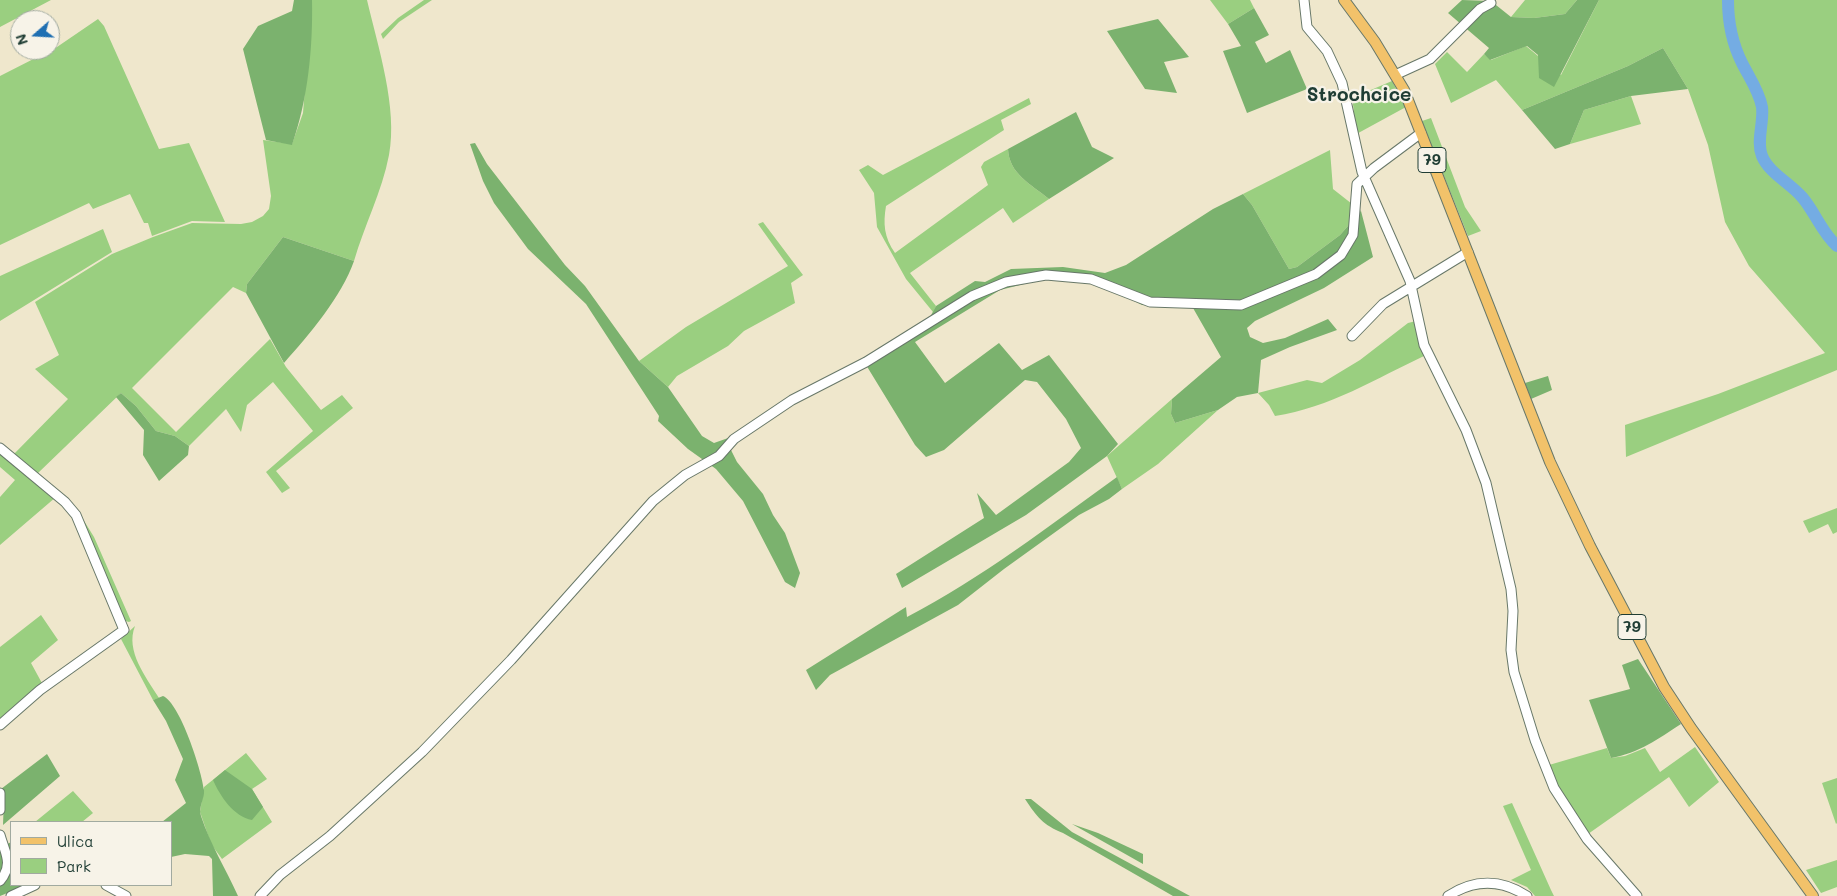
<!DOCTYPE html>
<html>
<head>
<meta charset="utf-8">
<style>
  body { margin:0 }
  #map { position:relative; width:1837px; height:896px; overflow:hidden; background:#efe7cc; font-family:Mali,sans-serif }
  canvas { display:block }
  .legend { position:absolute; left:10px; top:821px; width:162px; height:65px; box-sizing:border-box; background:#f7f3e8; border:1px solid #a1aaa0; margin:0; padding:6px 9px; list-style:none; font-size:15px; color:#1f3d34 }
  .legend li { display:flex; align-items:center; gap:10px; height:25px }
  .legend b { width:25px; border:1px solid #a1aaa0 }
  .north { position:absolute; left:10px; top:10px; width:50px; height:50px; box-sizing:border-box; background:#f7f3e8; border:1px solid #a1aaa0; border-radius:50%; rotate:251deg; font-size:14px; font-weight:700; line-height:20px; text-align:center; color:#1f3d34 }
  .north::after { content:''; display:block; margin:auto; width:18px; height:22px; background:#1f6fb2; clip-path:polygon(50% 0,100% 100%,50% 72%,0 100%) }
</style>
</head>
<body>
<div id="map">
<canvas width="1837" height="896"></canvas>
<ul class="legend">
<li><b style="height:6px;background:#f2c26a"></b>Ulica</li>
<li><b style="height:14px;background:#9acf80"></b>Park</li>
</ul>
<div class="north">N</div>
</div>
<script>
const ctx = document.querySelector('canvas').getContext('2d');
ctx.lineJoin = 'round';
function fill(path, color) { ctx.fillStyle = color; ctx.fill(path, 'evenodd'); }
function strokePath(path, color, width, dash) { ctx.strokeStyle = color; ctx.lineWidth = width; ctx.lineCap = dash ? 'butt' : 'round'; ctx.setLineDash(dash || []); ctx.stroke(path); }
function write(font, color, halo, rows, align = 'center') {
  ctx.font = font + ' Mali,sans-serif'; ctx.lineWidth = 4.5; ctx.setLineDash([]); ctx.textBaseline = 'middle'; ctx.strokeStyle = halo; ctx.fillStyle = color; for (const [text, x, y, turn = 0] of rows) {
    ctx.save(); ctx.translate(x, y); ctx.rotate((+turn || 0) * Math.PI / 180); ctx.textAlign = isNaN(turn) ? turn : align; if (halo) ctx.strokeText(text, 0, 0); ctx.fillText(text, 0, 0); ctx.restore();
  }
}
const green = new Path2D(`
  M0,0h51l-51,27z
  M312,0h55c11,47 31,108 22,155 -7,37 -25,71 -35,106l-71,-24 -36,47 -1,9 -13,-6 -101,101 44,44 94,-93 16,28 35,43 21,-15 11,13 -77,63 14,17 -8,5 -16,-21 47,-41 -40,-49 -26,23 -6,27 -15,-23 -37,37 -14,-10 -19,-5 -20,-25 -15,-13 -84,81 -23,-20 54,-55 -33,-30 24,-14 -24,-53 77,-48 41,-17 39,-14 49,1 11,-2 11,-6 6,-7 2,-13 -8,-56 29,4 11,-31z
  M424,0h8l-33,22 -16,17 -2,-5 17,-16z
  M1210,0h40l4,8 -26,16z
  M1525,0h52l-12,14 -31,4 -23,-1z
  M1599,0h238v370l-211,87 -1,-32 93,-31 107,-41 -76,-87 -24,-44 -17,-77 -20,-56 -25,-41 -35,18 -106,44 -26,-30 -45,23 -16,-39 12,-12 20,20 17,-18 7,6 35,-14 35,29z
  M98,19l6,7 55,123 30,-6 36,79 -33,-1 -40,15 -4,-13h-4l-14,-29 -37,15 -4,-6 -89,42v-169l57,-29z
  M1392,81l14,26 -55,30 -4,-23 7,-3 -2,-13z
  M1631,96l10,28 -71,20 14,-34z
  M1029,98l2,6 -30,16 3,10 -118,76c-3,18 -2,31 9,47l93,-68 -7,-18 3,-5 24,-13c1,25 23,35 41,50l-36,24 -10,-15 -93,65 26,33 -3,6 -27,-33 -29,-52 -3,-34 -15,-23 9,-5 15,10z
  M1431,118l34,89 16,24 -13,5 -46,-115z
  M1330,150l3,39 28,22 -21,24 -43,32 -8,2 -37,-64 -9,-11z
  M763,222l40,53 -12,8 4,20 -51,28 -16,15 -51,30 -9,11 -29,-26 47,-34 102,-61 -30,-42z
  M103,229l9,23 -112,69v-45z
  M1416,321l10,34c-49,23 -97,53 -151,61l-6,-11 -11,-12 49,-13 15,3 38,-23 48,-37z
  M1172,399l-1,15 4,9 43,-13 -60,54 -36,25 -15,-33z
  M0,454l56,43 -56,48v-48l15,-17 -15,-13z
  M1837,508v24l-4,2 -5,-10 -19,9 -6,-12z
  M81,516l13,21 37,84 -2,1 -7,-2z
  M41,615l17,25 -27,23 12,22 -41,35 -2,-2v-71z
  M135,626c-10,25 11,51 24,72l-6,2 -32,-61z
  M1695,747l24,35 -30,25 -20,-30 -81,57 -30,-47 -9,-22 58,-17 4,10 14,-2 20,-8 15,24z
  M246,753l21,26 -15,10 20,33 -50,37 -11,-15 -11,-32 4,-25z
  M1837,778v45l-1,1 -14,-41z
  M73,791l20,22 -11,9h-47z
  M1512,803l39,87 3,6h-19l-8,-9 -16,-7 20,-10 -28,-64z
  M1837,860v27l-16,6 -15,-23z`);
const forest = new Path2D(`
  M294,0h18c1,48 -4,99 -20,145l-26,-5 -23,-91 15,-23 34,-15z
  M1462,0l29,1 20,16 23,1 31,-4 12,-14h22l-45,87 -15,-9 -1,-23 -11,-9 -37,14 -6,-6 5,-6 -41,-35z
  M1254,8l15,27 -14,7 11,21 24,-13 17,39 -60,24 -24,-62 18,-5 -13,-22z
  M1158,19l31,38 -25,5 13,31 -32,-4 -38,-58z
  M1663,48l25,41 -57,7 -47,14 -14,34 -15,5 -33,-39 106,-44z
  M1076,112l16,35 22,11 -65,41c-18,-15 -40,-25 -41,-50z
  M475,143l12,21 78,101 20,21 54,75 29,26 34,49 12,7 17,-6v13l6,12 26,32 10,21 12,18 15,40 -5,15 -10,-6 -42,-81 -27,-32 -28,-20 -30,-28 1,-5 -73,-112 -58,-55 -34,-46 -11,-22 -13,-37z
  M1243,194l9,11 37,64 8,-2 43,-32 21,-24 12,46 -49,31 -69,33 -8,7 3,9 13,6 22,-5 43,-19 9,11 -47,17 -29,13 -3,33 -21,4 -19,13 -43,13 -4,-9 1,-15 49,-42 -28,-49 -51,-3 -37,-19 -37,-6 -24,-1 -44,11 -85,52 30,41 54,-40 23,27 27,-15 69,89 -11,12 -81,59 -124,73 -6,-14 88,-56 -7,-25 19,22 73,-53 12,-14 -15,-29 -29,-37 -12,-2 -81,70 -18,7 -11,-12 -52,-85 66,-41 7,-13 39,-25 10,1 26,-13 52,-2 42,6 21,-8 87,-56z
  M283,237l71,24c-12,35 -45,74 -70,102l-38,-70 1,-9z
  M1548,376l4,14 -21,9 -6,-16z
  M121,393l15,13 20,25 19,5 14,10 -1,9 -29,26 -16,-26 1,-25 -28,-33z
  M1117,477l5,12 -13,10 -30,16 -75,54 -46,36 -128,70 -14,15 -10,-20 100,-63 1,10c75,-39 142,-91 210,-140z
  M1638,659l43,65c-23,15 -42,29 -70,34l-22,-58 41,-11 -8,-24z
  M163,696c17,7 39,75 41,94 1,8 -6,17 -3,26 9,28 25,53 37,80h-25l-1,-37 -3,-3 -24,-2 -14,3v-35h-9l24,-19 -11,-23 8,-21 -17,-38 -13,-21z
  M47,754l13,22 -57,49 1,-28 -3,-8z
  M225,770l27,19 11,18 -11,13c-18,-3 -32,-24 -39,-40z
  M1025,799h6l41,33 118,64h-17l-110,-63c-20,-8 -26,-16 -38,-34z
  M1072,824l26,9 45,21v10z
  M0,841l6,4 5,-3v43h16l-27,11z`);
const river = new Path2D(`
  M1728,0c0,21 4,43 14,63 7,14 17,28 20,44 2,16 -6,34 0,49 7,17 28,27 40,41 13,15 20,36 35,49`);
const minor = new Path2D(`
  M1304,0l3,27 20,24 15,32 20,89 48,109 14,64 42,85 20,53 25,106 2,22 -2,39 3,22 21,68 19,48 33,51 50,57
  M1395,75l35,-16 50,-50 11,-6
  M1352,336l31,-32 85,-52
  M0,448l65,54 11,13 48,115 -84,60 -40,35
  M0,793v17
  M0,835c5,18 14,29 0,46
  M106,885l20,11
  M11,896l24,-11
  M260,896l20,-21 50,-39 92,-84 89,-92 142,-159 32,-26 34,-19 15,-17 58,-39 74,-38 106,-66 34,-14 40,-7 45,4 59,23 91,3 75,-31 25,-19 12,-20 4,-51 17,-16 47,-35
  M1448,896c26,-17 53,-17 79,0`);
const major = new Path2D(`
  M1344,0l31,42 29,48 146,372 40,84 74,141 27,41 122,168`);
const shields = [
  [1432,160,28],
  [1632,627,28]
];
const shieldNames = [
  ["79",1432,160],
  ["79",1632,627]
];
const quarterNames = [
  ["Strochcice",1359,95]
];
fill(green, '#9acf80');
fill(forest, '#7bb26e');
strokePath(river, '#74ace3', 12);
strokePath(minor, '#687869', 11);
strokePath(major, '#687869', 12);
strokePath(minor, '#fff', 9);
strokePath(major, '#f2c26a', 10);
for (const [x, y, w] of shields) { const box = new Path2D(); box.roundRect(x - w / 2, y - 12.5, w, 25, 4); ctx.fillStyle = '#f7f3e8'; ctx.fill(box); strokePath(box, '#1f3d34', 1); }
write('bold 15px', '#1f3d34', null, shieldNames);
write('bold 19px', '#1f3d34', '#f7f3e8', quarterNames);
</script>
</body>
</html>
